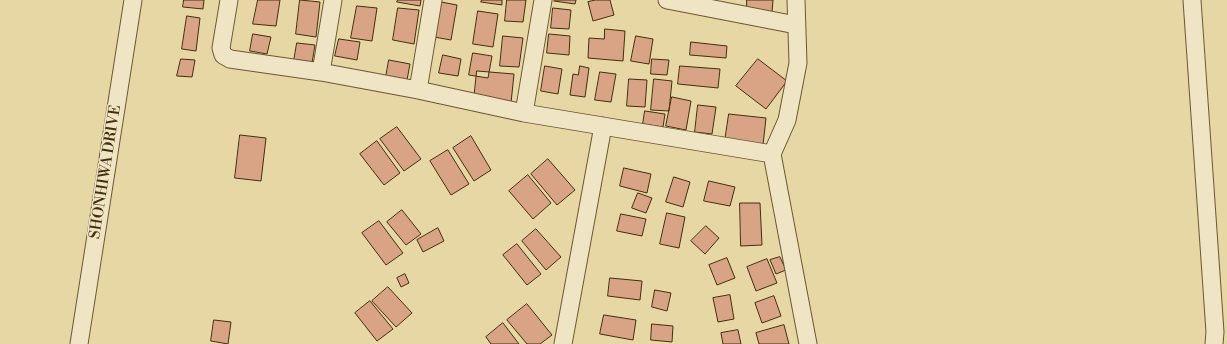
<!DOCTYPE html>
<html>
<head>
<meta charset="utf-8">
<style>
  body { margin:0 }
  canvas { display:block; background:#e6d7a5 }
</style>
</head>
<body>
<canvas width="1227" height="344"></canvas>
<script>
const ctx = document.querySelector('canvas').getContext('2d');
ctx.lineJoin = 'round';
function fill(path, color) { ctx.fillStyle = color; ctx.fill(path, 'evenodd'); }
function strokePath(path, color, width, dash) { ctx.strokeStyle = color; ctx.lineWidth = width; ctx.lineCap = dash ? 'butt' : 'round'; ctx.setLineDash(dash || []); ctx.stroke(path); }
function write(font, color, halo, rows, align = 'center') {
  ctx.font = font + ' "Libre Bodoni",serif'; ctx.lineWidth = 3; ctx.setLineDash([]); ctx.textBaseline = 'middle'; ctx.strokeStyle = halo; ctx.fillStyle = color; for (const [text, x, y, turn = 0] of rows) {
    ctx.save(); ctx.translate(x, y); ctx.rotate((+turn || 0) * Math.PI / 180); ctx.textAlign = isNaN(turn) ? turn : align; if (halo) ctx.strokeText(text, 0, 0); ctx.fillText(text, 0, 0); ctx.restore();
  }
}
const building = new Path2D(`
  M184,0h20l-1,9 -20,-2z
  M258,0h22l-4,26 -23,-2z
  M300,0l20,2 -4,35 -20,-3z
  M398,0h23l-1,6 -23,-4z
  M482,0h20v5l-21,-3z
  M507,0h19l-3,22 -18,-1z
  M555,0h21l-1,4 -21,-3z
  M596,0h14l4,15 -21,6 -5,-19z
  M747,0h26l-1,12 -25,-3z
  M441,2l16,3 -6,35 -17,-3z
  M357,6l20,2 -5,33 -21,-3z
  M398,8l21,2 -5,34 -21,-4z
  M553,8l18,2 -2,19 -18,-1z
  M478,11l20,3 -5,33 -20,-3z
  M187,16l13,2 -4,33 -14,-2z
  M605,29l20,2 -2,30 -35,-3 1,-20 15,1z
  M253,34l18,3 -4,17 -17,-3z
  M549,34l21,2 -1,19 -22,-2z
  M503,36l20,2 -4,29 -19,-1z
  M636,36l17,3 -4,25 -18,-3z
  M339,39l21,3 -3,18 -22,-4z
  M691,42l36,4 -1,12 -36,-3z
  M297,43l18,2 -3,18 -18,-2z
  M473,53l19,3 -4,22 -19,-3z
  M443,55l18,4 -3,17 -19,-3z
  M181,59l14,1 -3,17 -15,-1z
  M652,59l17,1 -2,15 -16,-1z
  M758,59l29,22 -21,28 -30,-23z
  M389,60l21,4 -3,16 -21,-3z
  M545,66l17,3 -4,25 -17,-3z
  M580,66l9,2 -4,29 -15,-2 3,-21 5,1z
  M680,66l40,3 -2,19 -40,-4z
  M477,71l37,3 -3,29 -37,-3z
  M600,72l16,2 -5,28 -16,-2z
  M629,79l18,1 -2,27 -18,-1z
  M654,79l18,2 -3,30 -18,-1z
  M672,97l19,4 -5,29 -20,-4z
  M698,105l18,2 -4,27 -17,-2z
  M645,111l20,3 -2,13 -20,-3z
  M729,114l37,4 -3,27 -38,-4z
  M397,127l24,32 -17,12 -24,-32z
  M240,135l26,3 -5,43 -26,-3z
  M471,136l20,34 -17,11 -21,-33z
  M377,141l23,32 -16,12 -24,-31z
  M448,150l21,34 -18,11 -21,-34z
  M548,159l27,31 -18,15 -26,-31z
  M624,168l27,6 -4,19 -27,-7z
  M528,175l23,28 -18,16 -24,-28z
  M674,177l16,5 -7,25 -17,-5z
  M709,181l26,6 -5,19 -26,-5z
  M638,193l14,5 -6,15 -14,-5z
  M740,203h20l2,42 -21,1z
  M402,210l19,24 -15,11 -19,-23z
  M667,213l18,4 -6,31 -19,-4z
  M621,214l25,5 -4,17 -25,-5z
  M379,221l24,32 -17,12 -24,-32z
  M706,226l13,12 -14,16 -14,-13z
  M438,228l6,13 -21,11 -6,-12z
  M536,229l25,28 -15,13 -24,-29z
  M517,244l24,30 -14,11 -24,-30z
  M780,257l6,13 -10,4 -6,-14z
  M727,258l8,20 -18,7 -8,-20z
  M767,259l10,24 -21,8 -9,-24z
  M405,274l4,9 -8,4 -4,-9z
  M610,278l32,3 -2,19 -32,-4z
  M388,287l24,26 -16,14 -24,-26z
  M655,290l16,3 -4,18 -15,-4z
  M730,295l4,24 -16,3 -5,-24z
  M774,296l7,20 -19,7 -7,-20z
  M370,301l23,28 -16,12 -22,-28z
  M527,304l25,31 -12,9h-13l-20,-24z
  M604,315l32,5 -3,20 -33,-6z
  M214,320l17,2 -3,22 -17,-3z
  M503,323l16,21h-28l-5,-7z
  M652,324l21,2 -1,16 -21,-2z
  M784,325l5,19h-30l-3,-11z
  M738,330l3,14h-18l-2,-11z`);
const minor = new Path2D(`
  M229,0l-8,48 2,7 7,4 91,13 97,18 106,23 248,41
  M667,0l129,25
  M796,0l2,63 -11,57 -15,34 36,190
  M1192,0l23,332 -1,12
  M321,72l12,-72
  M418,90l15,-90
  M524,113l19,-113
  M79,344l54,-344
  M563,344l40,-218`);
const streetNames = [
  ["SHONHIWA DRIVE",106,172,-81]
];
fill(building, '#d9a486');
strokePath(building, '#432e0d', 1);
strokePath(minor, '#6c5833', 19);
strokePath(minor, '#efe5c4', 17);
write('15px', '#432e0d', '#efe5c4', streetNames);
</script>
</body>
</html>
